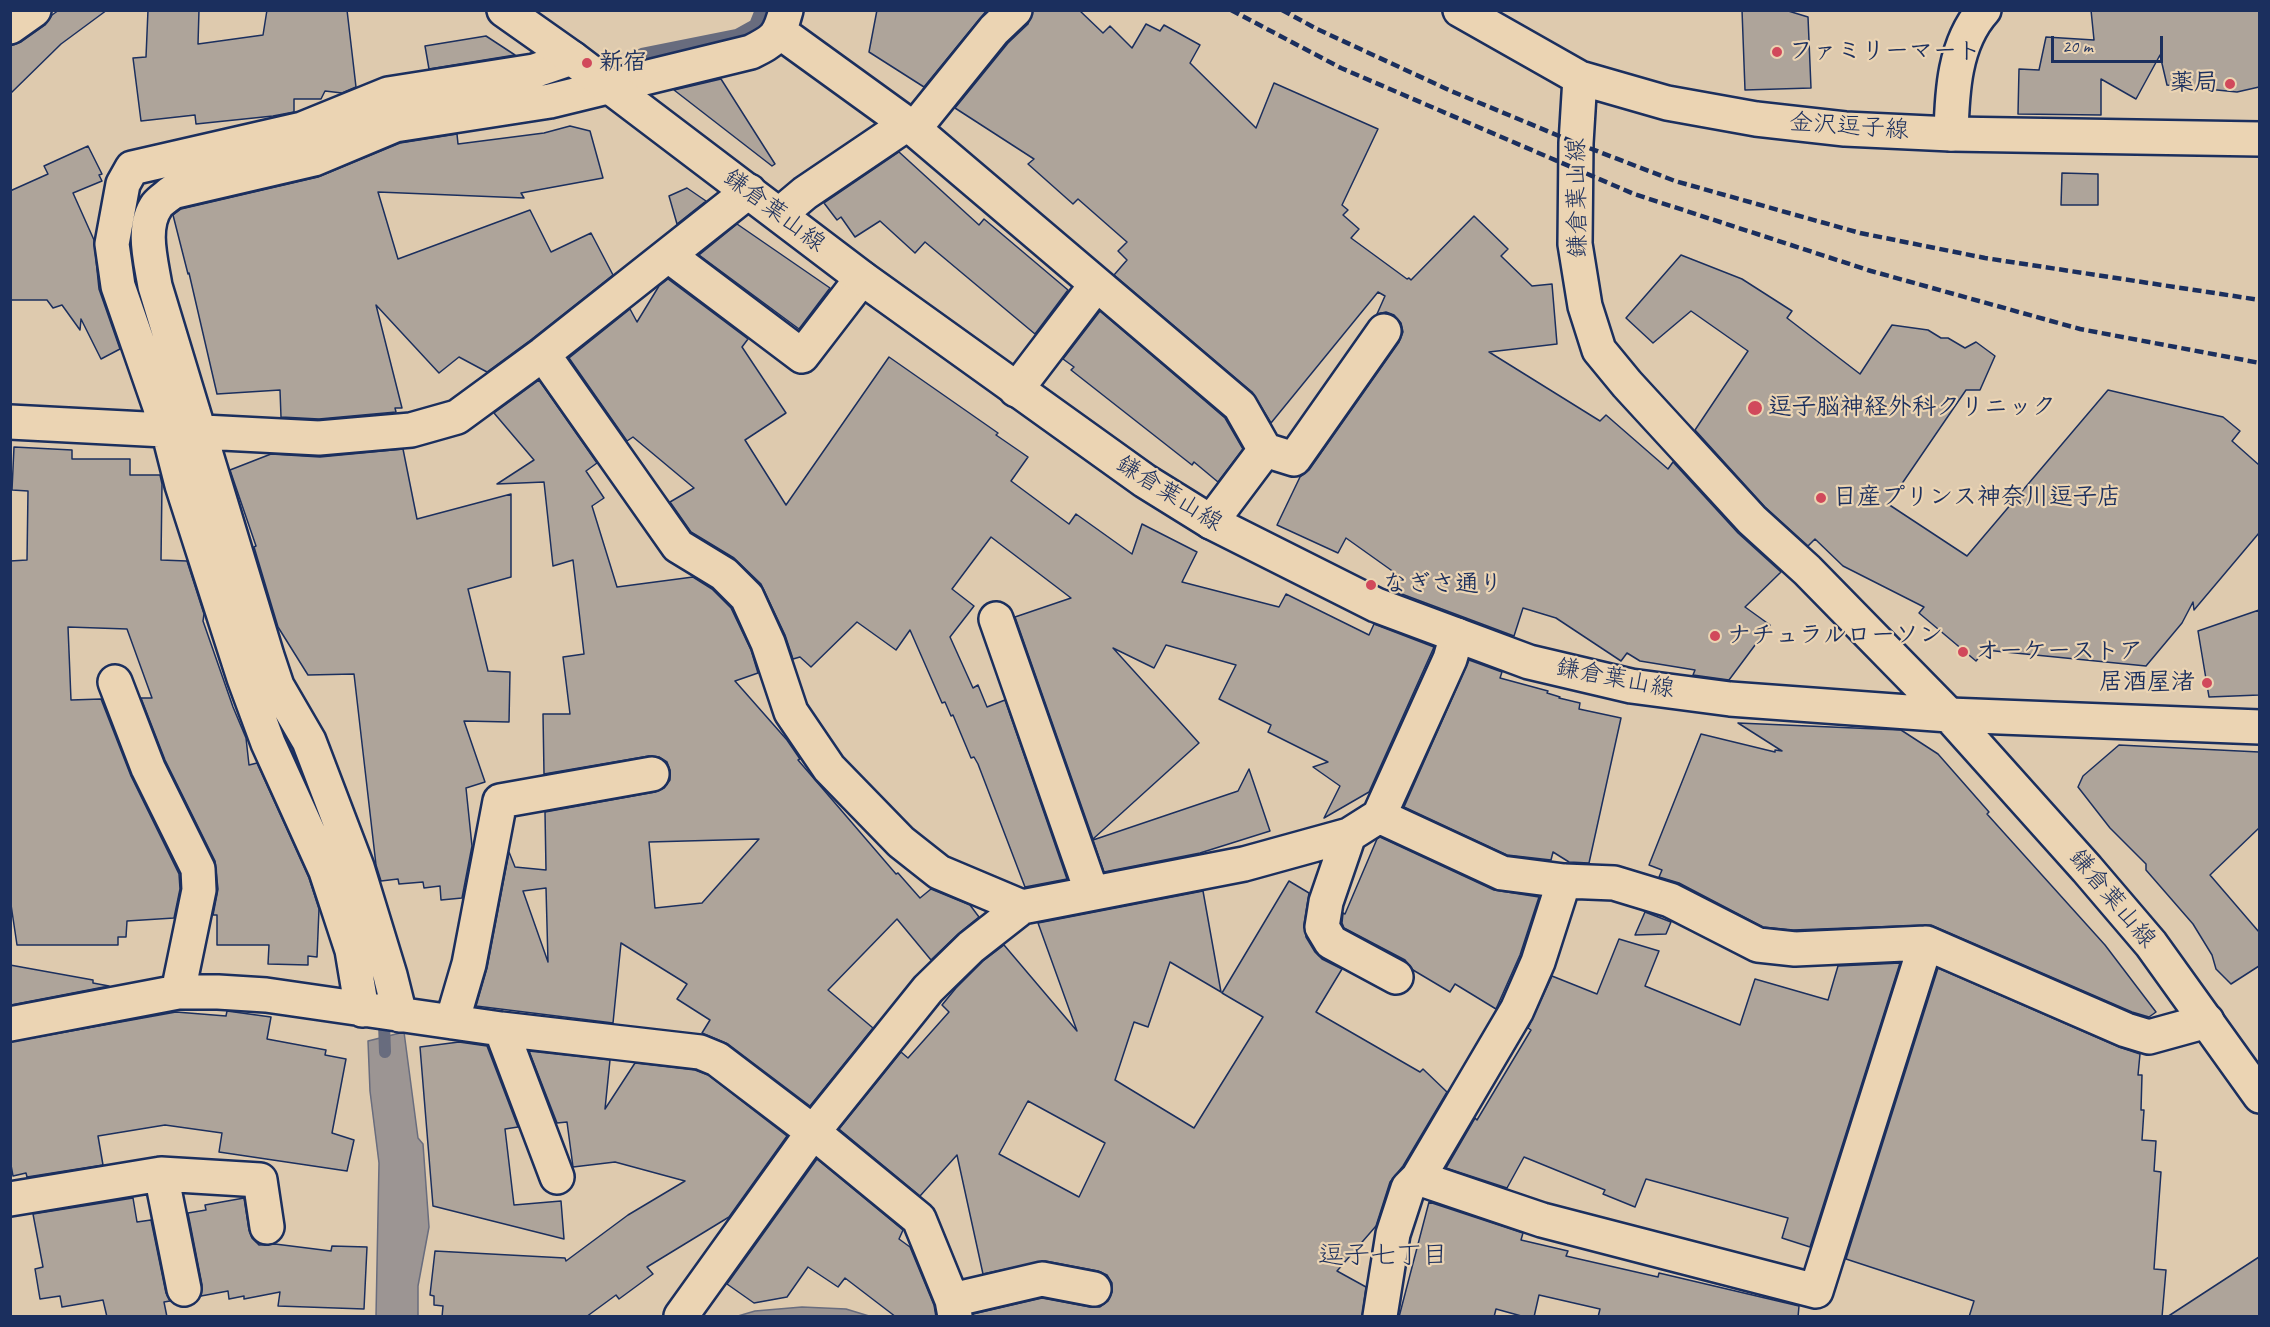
<!DOCTYPE html>
<html>
<head>
<meta charset="utf-8">
<style>
  body { margin:0 }
  #map { position:relative; width:2270px; height:1327px; overflow:hidden; background:#decaae; font-family:Caveat,sans-serif }
  canvas { display:block }
  .frame { position:absolute; inset:0; border:12px solid #1b2f5e; pointer-events:none }
  .scale { position:absolute; left:2051px; top:36px; width:112px; height:27px; box-sizing:border-box; border:3px solid #1b2f5e; border-top:0; padding-left:8px; font-size:18px; line-height:21px; white-space:nowrap; color:#1b2f5e; -webkit-text-stroke:4px #ebd4b3; paint-order:stroke }
</style>
</head>
<body>
<div id="map">
<canvas width="2270" height="1327"></canvas>
<div class="frame"></div>
<div class="scale">20 m</div>
</div>
<script>
const ctx = document.querySelector('canvas').getContext('2d');
ctx.lineJoin = 'round';
function fill(path, color) { ctx.fillStyle = color; ctx.fill(path, 'evenodd'); }
function strokePath(path, color, width, dash) { ctx.strokeStyle = color; ctx.lineWidth = width; ctx.lineCap = dash ? 'butt' : 'round'; ctx.setLineDash(dash || []); ctx.stroke(path); }
function write(font, color, halo, rows, align = 'center') {
  ctx.font = font + ' Caveat,"Klee One",sans-serif'; ctx.lineWidth = 4.5; ctx.setLineDash([]); ctx.textBaseline = 'middle'; ctx.strokeStyle = halo; ctx.fillStyle = color; for (const [text, x, y, turn = 0] of rows) {
    ctx.save(); ctx.translate(x, y); ctx.rotate((+turn || 0) * Math.PI / 180); ctx.textAlign = isNaN(turn) ? turn : align; if (halo) ctx.strokeText(text, 0, 0); ctx.fillText(text, 0, 0); ctx.restore();
  }
}
const water = new Path2D(`
  M404,1032l14,106 5,6 6,83 -11,59v30h-42l3,-153 -9,-72 -2,-50z
  M802,1307l44,2 23,7h-131l17,-5z`);
const stream = new Path2D(`
  M642,54l95,-19 18,-10 6,-15
  M137,213c-11,30 -3,60 6,88
  M273,710l17,32 35,89
  M384,1023l1,29`);
const building = new Path2D(`
  M59,10h48l-46,34 -51,50v-48l11,-4 24,-17 7,-10z
  M148,10h51l-1,34 65,-9 4,-25h80l9,77 -14,6 -17,-2 -4,8h-27v13l-21,4 -77,8 -1,-9 -54,6 -8,-63 13,-1z
  M877,10h110l-63,77 -55,-35z
  M1033,10h46l24,23 7,-7 22,22 14,-24 14,7 4,-6 36,20 -10,18 66,65 18,-45 104,46 -36,76 6,5 -5,5 16,14 -8,9 56,41 2,-1 2,2 63,-64 34,33 -7,7 31,30 20,-2 5,60 -68,8 111,69 6,-6 62,54 5,-7 65,71 43,39 -36,35 25,18 -41,55 -36,-5 2,-5 -55,-9 -13,-8 -6,8 -65,-43 -33,-10 -9,28 -123,-46 7,-15 -52,-37 -8,15 -61,-28 23,-48 9,-7 90,-128 4,-10 -2,-9 -7,-8 -8,-3 -9,2 8,-18 -7,-4 -107,131 -19,-31 -138,-117 13,-15 -9,-9 9,-9 -49,-43 -5,5 -45,-40 6,-5 -79,-51 53,-65 20,-19z
  M1742,10h43l23,7 3,71 -66,2z
  M2091,10h168v77l-22,5 -70,-7 -7,-30 -24,44 -35,-20v36l-83,-1 1,-45 20,1 7,-33 48,3z
  M486,36l29,19 -86,14 -4,-23z
  M721,79l54,85 -3,2 -98,-76z
  M570,126l20,5 13,47 -82,15 3,5 -146,-6 20,67 132,-49 21,42 40,-19 22,42 -81,64 -45,33 -28,-15 -20,16 -63,-68 26,103h-7l1,4 -77,7 -38,-2 -1,-27 -63,4 -28,-121 -1,1 -15,-59 8,-6 137,-32 82,-34 57,-9 1,10 86,-11z
  M88,146l14,28 -3,1 3,6 -29,12 21,47 5,49 21,60 -19,10 -20,-40 -1,11 -18,-25 -9,3 -6,-8h-37v-109l38,-17 -4,-8z
  M899,152l80,73 5,-6 84,71 -33,44 -110,-92 -10,11 -35,-32 -25,16 -14,-20 -4,3 -13,-17z
  M2062,173l36,1v31h-37z
  M687,188l19,13 -29,23 -8,-28z
  M737,224l93,64 -31,41 -100,-74z
  M1681,255l61,24 50,32 -5,7 73,56 32,-49 36,5 13,8h7l17,10 11,-6 19,14 -15,34h-14l-78,114 79,52 141,-166 115,27 17,14 -8,10 27,24v68l-65,77 -1,-8 -11,21 -36,43 -161,-16 -9,11 -57,-48 5,-6 -81,-41 -28,-27 -7,7 -43,-39 -70,-77 53,-79 -57,-40 -38,32 -27,-25z
  M668,279l80,60 -6,8 44,66 -41,27 41,65 103,-148 109,76 -2,2 32,22 -17,24 58,43 7,-10 56,40 10,-30 55,28 -15,30 97,25 7,-13 83,41 5,-11 60,23 -65,145 -45,26 16,-32 -27,-19 15,-5 -60,-30 3,-7 -52,-26 17,-34 -70,-20 -12,23 -41,-20 86,95 -106,96 -78,-222 56,-19 -80,-61 -39,52 22,17 -24,31 23,51 5,-3 9,22 18,-7 62,179 -42,8 -47,-123 -4,-7 -3,1 -18,-43 -2,1 -6,-14 -3,1 -32,-73 -14,20 -39,-28 -46,45 -11,-10 -7,2 -8,-24 -24,-51 -27,-26 -43,-26 -21,-30 24,-14 -61,-51 -6,4 -58,-83 61,-49 7,13 22,-36z
  M1100,311l125,107 18,31 -25,33 -24,-20 -2,3 -121,-95 3,-3 -11,-8z
  M539,380l58,83 -11,8 18,27 -12,8 25,81 76,-10 19,12 19,19 20,42 7,23 -23,8 52,59 13,19 -2,1 98,114 2,-1 22,25 11,-9 39,16 9,12 -21,17 -27,26 -34,-41 -69,71 45,38 -63,78 -82,-62 -26,-11 8,-13 -33,-21 10,-15 -66,-41 -8,80 -137,-17 11,-38 22,-116 6,15 31,3 -1,-58 110,-20 9,-4 6,-8v-10l-3,-8 -8,-5 -10,-1 -105,18 -1,-60h27l-7,-57 21,-3 -11,-94 -20,6 -9,-84 -47,2 37,-24 -40,-47zM759,839l-57,64 -47,5 -6,-66zM546,888l2,74 -25,-71z
  M14,447l58,3v9h58v16h30l2,9 -1,76 26,1 17,53 -1,7 30,86 13,31 3,27 8,-2 52,115 10,31 -2,48 -9,-1v9l-40,-1 1,-19h-52v-30h-4l5,-26 -3,-28 -50,-101 -24,-62h11l-25,-69 -59,-2 3,73 30,-1 30,77 48,98 1,15 -6,29 -47,3 -1,16h-8v8h-101l-7,-47v-337l17,-1 1,-69 -16,-1z
  M403,449l14,70 94,-25v83l-43,12 20,82 22,1 -1,50 -45,-1 21,61 -19,6 6,58 -10,52 -21,2 -1,-14 -16,2 -1,-6 -24,2 -1,-5 -17,2 -5,-16 -22,-191 -46,1 -30,-48 -24,-80 2,-1 -26,-76 41,-16 49,3z
  M2259,610v85l-50,2 -11,-66z
  M1469,660l33,12 -2,6 48,13 -1,2 13,4 -1,1 21,5 -1,6 42,9 -32,145 -20,-1 -16,-10 -2,8 -44,-5 -103,-48z
  M1738,723l163,7 37,24 51,58 -2,2 118,131 51,67 -7,5 -17,-5 -201,-87 -138,5 -30,-3 -84,-44 -20,-6 3,-7 -13,-5 52,-131 74,18v-2l7,1z
  M2119,745l140,7v76l-49,47 49,57v34l-28,18 -15,-15 -4,-14 -19,-31 -47,-54v-6l-36,-36 -32,-41 5,-11z
  M1249,769l21,62 -70,22 -96,19 -11,-32 145,-49z
  M1380,837l114,53 45,7 -19,58 -24,54 -41,-25 -5,8 -37,-22 -8,-10 -61,-32 -2,-5 1,-10 2,1 32,-75z
  M1289,881l20,12 -5,32 2,12 9,15 7,7 20,10 -26,43 104,60 3,-3 24,23 -44,74 -13,16 -14,44 -39,45 29,16 -4,30h-389v-3l69,-16 48,9h10l8,-6 4,-9v-9l-5,-8 -9,-4 -53,-10 -62,13 -26,-119 -37,41 -81,-67 62,-77 7,6 41,-46 -7,-7 14,-17 27,-27 21,-16 73,86 -39,-108 165,-32 18,101 -51,-30 -22,65 -14,-5 -19,58 79,48 69,-111 -41,-24zM1028,1101l77,42 -26,54 -80,-43z
  M1645,912l26,10 -5,12 -31,1z
  M1619,939l40,12 -14,35 95,39 15,-46 73,21 10,-34 62,-3 -90,284 -28,-9 6,-20 -142,-39 -11,28 -32,-13 2,-4 -81,-33 -17,31 -61,-20 29,-50 2,2 54,-90 -3,-2 24,-52 45,18z
  M10,965l83,15v3l16,3 -98,19z
  M1938,968l181,79 21,7 -2,21h4l-1,35h3l-2,30 14,1 -2,30 7,1 -7,97 12,1 -4,47h-193l5,-16 -128,-42z
  M227,1011l44,6 -4,22 59,11 -1,5 21,4 -14,74 22,7 -7,31 -128,-19 3,-19 -57,-8 -67,11 5,29 -76,12 -1,-4 -13,3 -3,-16v-118l166,-30 50,4z
  M459,1042l28,4 31,81 -13,2 9,76 47,-4 3,38 -131,-33 -13,-159z
  M529,1051l81,9 -5,49 30,-46 60,7 13,5 79,61 -58,81 -82,50 6,7 -34,25 -3,-4 -30,22h-144l1,-11 -9,-1v-9l-4,-1 5,-44 130,7 1,3 62,-46 57,-34 -70,-19 -42,5 -6,-45 -10,1z
  M817,1159l86,71 -4,9 11,8 24,58 2,12h-40l-51,-39 -7,9 -30,-20 -21,30 -33,6 -27,-19z
  M133,1198l4,24 14,-2 15,73 4,8 -6,1 3,15h-60l-4,-17 -41,7 -2,-11 -20,3 -5,-30 8,-2 -10,-53z
  M244,1198l5,32 3,8 7,7 16,-1 56,7 1,-5 35,1 -3,62 -86,-3 2,-14 -36,7v-3l-15,3 -1,-8 -27,5 1,-11 -14,-72 18,-3 -1,-5z
  M1429,1202l94,31 -2,7 47,11 -2,5 92,21 1,-4 140,33 -1,11h-200l2,-8 -61,-14 -5,22h-9l-29,-8 -2,8h-95z
  M2259,1257v60h-92z`);
const minor = new Path2D(`
  M10,27l24,-17
  M780,32l134,97 326,277 25,44 -54,72
  M914,129l80,-99 21,-20
  M1951,134c1,-41 3,-91 33,-124
  M780,214l25,-21 102,-69
  M668,255l134,101 60,-78
  M543,354l135,192 46,28 23,23 21,46 23,69 38,56 72,74 38,30 83,35
  M1016,390l80,-105
  M10,422l309,16 92,-8 46,-13 86,-63 206,-163
  M1265,450l29,9 90,-128
  M996,619l96,274
  M115,682l33,86 50,101 1,21 -21,102
  M1949,715l311,12
  M1379,816l123,57 62,8 50,2 56,17 88,45 37,4 131,-6 200,87 23,7 58,-16
  M1349,835l-23,67 -4,25 9,15 65,35
  M362,1010l-10,-60 -26,-79 -58,-128 -24,-65 -62,-193 -14,-55 -50,-144 -6,-42 11,-60 9,-16 170,-39 86,-35 146,-23 38,-13
  M400,1015l-10,-40 -33,-108 -48,-126 -32,-55 -10,-30 -112,-370c-4,-25 -14,-59 2,-81 4,-5 11,-9 15,-13l142,-33 81,-34 155,-24 201,-49c24,-12 28,-15 35,-42
  M452,1022l17,-58 31,-163 152,-27
  M10,1024l168,-32h40l48,3 235,34 199,23 17,7 96,73 106,87 33,81 3,16
  M501,1029l56,148
  M161,1174l23,115
  M1418,1178l124,42 274,71 110,-348
  M10,1199l151,-25 99,6 7,47
  M952,1300l90,-21 52,10
  M681,1316l132,-184 115,-143 43,-42 51,-40 222,-43 105,-29 30,-19 71,-157 7,-24
  M1380,1316l13,-82 15,-46 10,-10 99,-168 21,-48 26,-81`);
const major = new Path2D(`
  M504,10l68,48 290,220 283,203 66,41 165,83 153,57 102,24 99,13 219,16
  M1460,10l120,68 87,25 89,16 89,10 106,5 309,5
  M1580,78l-4,65 -1,101 10,62 14,44 28,34 125,136 55,50 142,145 138,154 64,75 109,152`);
const rail = new Path2D(`
  M1231,10l110,58 293,126 237,77 209,58 180,34
  M1282,10l35,19 134,62 125,52 99,38 185,52 125,25 275,42`);
const markers = [
  [1777,52,6,"#d1495b"],
  [587,63,6,"#d1495b"],
  [2230,84,6,"#d1495b"],
  [1755,408,8,"#d1495b"],
  [1821,498,6,"#d1495b"],
  [1371,585,6,"#d1495b"],
  [1715,636,6,"#d1495b"],
  [1963,652,6,"#d1495b"],
  [2207,683,6,"#d1495b"]
];
const poiNames = [
  ["ファミリーマート",1789,52],
  ["新宿",599,63],
  ["薬局",2218,84,"right"],
  ["逗子脳神経外科クリニック",1768,408],
  ["日産プリンス神奈川逗子店",1833,498],
  ["なぎさ通り",1383,585],
  ["ナチュラルローソン",1727,636],
  ["オーケーストア",1975,652],
  ["居酒屋渚",2195,683,"right"]
];
const streetNames = [
  ["金沢逗子線",1849,127,4],
  ["鎌倉葉山線",1578,198,-91],
  ["鎌倉葉山線",774,211,37],
  ["鎌倉葉山線",1169,494,32],
  ["鎌倉葉山線",1615,679,11],
  ["鎌倉葉山線",2112,899,50]
];
const neighbourhoodNames = [
  ["逗子七丁目",1383,1256]
];
fill(water, '#9c9593');
strokePath(water, '#686c7e', 1.5);
strokePath(stream, '#686c7e', 12);
fill(building, '#aea49a');
strokePath(building, '#1b2f5e', 1.5);
strokePath(minor, '#1b2f5e', 38);
strokePath(major, '#1b2f5e', 38);
strokePath(minor, '#ebd4b3', 33);
strokePath(major, '#ebd4b3', 33);
strokePath(rail, '#1b2f5e', 4.5, [9, 4.5]);
for (const [x, y, r, color] of markers) { const dot = new Path2D(); dot.arc(x, y, r, 0, 2 * Math.PI); ctx.fillStyle = color; ctx.fill(dot); strokePath(dot, '#ebd4b3', 2); }
write('bold 24px', '#1b2f5e', '#ebd4b3', poiNames, 'left');
write('24px', '#1b2f5e', '#ebd4b3', streetNames);
write('26px', '#1b2f5e', '#ebd4b3', neighbourhoodNames);
</script>
</body>
</html>
